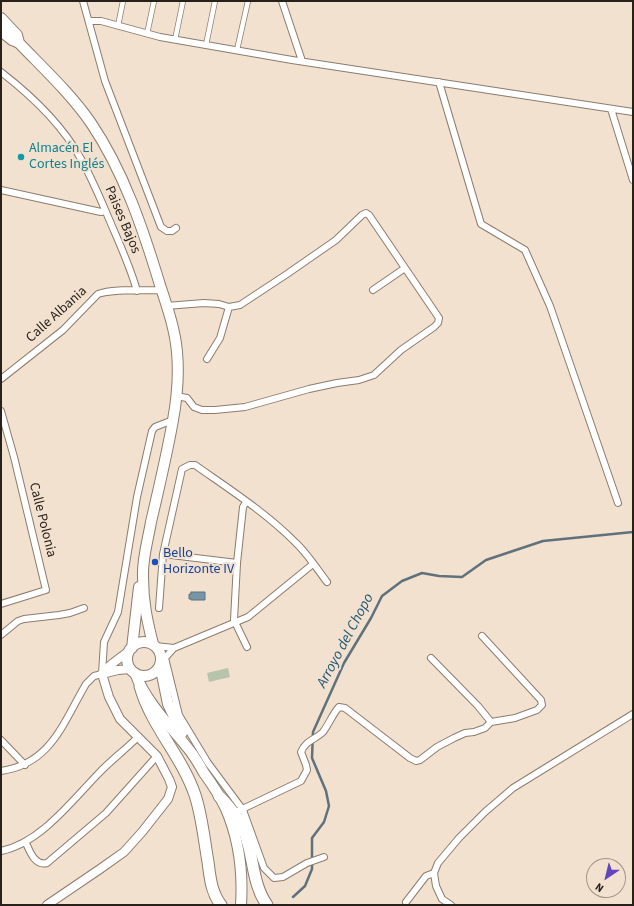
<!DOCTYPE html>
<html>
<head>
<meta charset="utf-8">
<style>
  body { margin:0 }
  #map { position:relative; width:634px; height:906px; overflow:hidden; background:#f3e1d0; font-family:"Source Sans 3",sans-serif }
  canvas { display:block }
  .frame { position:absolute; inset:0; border:2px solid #28211b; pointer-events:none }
  .north { position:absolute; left:586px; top:858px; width:40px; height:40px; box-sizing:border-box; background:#f3e1d0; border:1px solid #a29488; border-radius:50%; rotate:215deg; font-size:11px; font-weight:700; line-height:16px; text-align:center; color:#28211b }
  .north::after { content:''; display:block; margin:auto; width:14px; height:18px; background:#6146be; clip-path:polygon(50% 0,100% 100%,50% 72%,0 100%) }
</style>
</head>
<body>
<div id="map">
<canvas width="634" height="906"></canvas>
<div class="frame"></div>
<div class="north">N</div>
</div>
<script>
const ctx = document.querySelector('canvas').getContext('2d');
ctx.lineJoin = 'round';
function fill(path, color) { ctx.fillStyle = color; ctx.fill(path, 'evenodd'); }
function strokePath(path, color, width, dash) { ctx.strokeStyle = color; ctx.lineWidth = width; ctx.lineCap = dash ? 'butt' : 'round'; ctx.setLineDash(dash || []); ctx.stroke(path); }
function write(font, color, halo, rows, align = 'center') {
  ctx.font = font + ' "Source Sans 3",sans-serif'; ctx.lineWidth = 4; ctx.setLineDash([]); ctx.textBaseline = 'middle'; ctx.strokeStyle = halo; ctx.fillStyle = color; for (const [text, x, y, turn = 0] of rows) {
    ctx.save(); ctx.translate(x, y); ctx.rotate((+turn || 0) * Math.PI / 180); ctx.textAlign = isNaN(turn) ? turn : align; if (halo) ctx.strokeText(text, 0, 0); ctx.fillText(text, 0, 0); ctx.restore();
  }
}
const green = new Path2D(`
  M228,668l2,9 -21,5 -2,-9z`);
const water = new Path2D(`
  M191,592h14v8h-14v-1h-2v-5h2z`);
const stream = new Path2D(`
  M293,897l12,-11 7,-17v-31l12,-16 5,-16 -3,-15 -14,-33 1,-26 31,-69 27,-45 11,-22 20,-15 20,-8 17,3 23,1 24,-17 57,-19 90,-9`);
const pedestrian = new Path2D(`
  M118,26l5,-25
  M147,34l7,-33
  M175,40l8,-39
  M206,45l9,-44
  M237,50l11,-49`);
const minor = new Path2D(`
  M83,1l22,80 56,146 6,4h5l4,-3
  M282,1l20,60
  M89,21h12l59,16 132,23 341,52
  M1,72c31,24 61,52 80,87 12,21 21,44 31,67 9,21 19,43 25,65
  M439,82l42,142 44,26 25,56 68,197
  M611,109l22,71
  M1,190l100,22 4,-1
  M373,290l32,-22
  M166,306l38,-3 15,1 10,3 11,-2 47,-31 49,-34 26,-25 4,-2 3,2 70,103 -1,5 -4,4 -33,23 -27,25 -15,5 -22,3 -28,6 -64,18 -30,3h-13l-8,-3 -7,-9 -11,-2
  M207,359l13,-21 9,-31
  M1,379l62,-49 35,-36c16,-6 46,-3 64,-4
  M1,411l13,46 32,133 -45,14
  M246,502l-3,5 -6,56 -3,57 13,27
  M163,554l74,9
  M159,608l4,-54 19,-85 8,-4h5c34,24 70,47 100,77 12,11 22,27 32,40
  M1,635l17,-14 6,-2 35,-4 11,-2 14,-5
  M155,646l19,2
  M165,658l14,57 29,48 35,47 21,58 10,10 9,-1 24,-14 17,-6
  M431,658l47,48 13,16
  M163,660l11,-12 74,-31 65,-53
  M1,740l24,25
  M1,771c50,-7 62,-48 85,-87l8,-8 8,-2 2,-32 14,-30 19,-115 15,-66 3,-4 18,-7
  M234,813l67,-32 6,-11 -1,-5 -5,-13c5,-12 14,-12 22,-20 6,-8 9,-17 16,-25l6,1 65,50 6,3 4,-1 17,-13 17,-9 11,-5 9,-1 11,-4 6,-6 24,-4 22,-8 5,-5 -1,-5 -59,-64
  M26,843c4,9 9,23 21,20l59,-50 51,-57
  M1,851c39,-8 70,-49 97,-77 12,-13 27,-24 40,-37
  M406,902l20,-26 8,-3
  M451,905l-9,-6 -6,-13 -2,-13 4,-10 21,-25 26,-26 28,-24 120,-74`);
const tertiary = new Path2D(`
  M102,674c7,-10 19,-16 28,-24
  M102,674l16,-4 13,-1
  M47,905l53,-36 24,-17 18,-20 26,-33 4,-12 -3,-8 -12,-23 -37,-37 -11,-22 -7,-23`);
const primary = new Path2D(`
  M1,18l16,17 2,8
  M1,31l11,9 7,3c25,26 52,51 72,80 33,49 52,106 69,162 7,21 15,44 17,67 2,22 0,46 -4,68 -6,34 -14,68 -22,102 -3,18 -9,37 -8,55 0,25 4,43 10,67
  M127 659a17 17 0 1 1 34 0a17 17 0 1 1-34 0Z
  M132,648l7,-61
  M160,665l8,39 14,29
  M135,673c10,27 34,52 52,74 7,8 12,17 17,26 8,11 16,23 22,36 13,30 17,64 15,96`);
const motorway = new Path2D(`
  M140,686c11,40 42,70 55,109 7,21 9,44 13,67 2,15 3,30 13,43
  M219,796c12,12 24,26 28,44 7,22 6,45 20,65`);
const markers = [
  [21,157,4,"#0f9aa8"],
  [155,562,4,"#1a4fb4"]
];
const cultureNames = [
  ["Almacén El",29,149],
  ["Cortes Inglés",29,165]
];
const streetNames = [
  ["Paises Bajos",122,220,67],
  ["Calle Albania",57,315,-42],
  ["Calle Polonia",42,520,76]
];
const transitNames = [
  ["Bello",163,554],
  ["Horizonte IV",163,570]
];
const waterNames = [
  ["Arroyo del Chopo",346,641,-62]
];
fill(green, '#b6c4ab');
fill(water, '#7695a6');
strokePath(water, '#5f727c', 1);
strokePath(stream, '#5f727c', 2.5);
strokePath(pedestrian, '#8c7c6d', 6);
strokePath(minor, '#8c7c6d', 8);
strokePath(tertiary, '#8c7c6d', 10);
strokePath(primary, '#8c7c6d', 12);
strokePath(motorway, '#8c7c6d', 13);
strokePath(pedestrian, '#fff', 4.5);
strokePath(minor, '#fff', 6);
strokePath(tertiary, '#fff', 8);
strokePath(primary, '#fff', 10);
strokePath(motorway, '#fff', 11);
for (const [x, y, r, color] of markers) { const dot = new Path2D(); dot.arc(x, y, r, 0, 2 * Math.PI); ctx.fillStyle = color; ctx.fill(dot); strokePath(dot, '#f3e1d0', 1.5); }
write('14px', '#0d838f', '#f3e1d0', cultureNames, 'left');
write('14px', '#28211b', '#f3e1d0', streetNames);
write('14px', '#164399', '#f3e1d0', transitNames, 'left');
write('italic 15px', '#1d5671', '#f3e1d0', waterNames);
</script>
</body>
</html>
